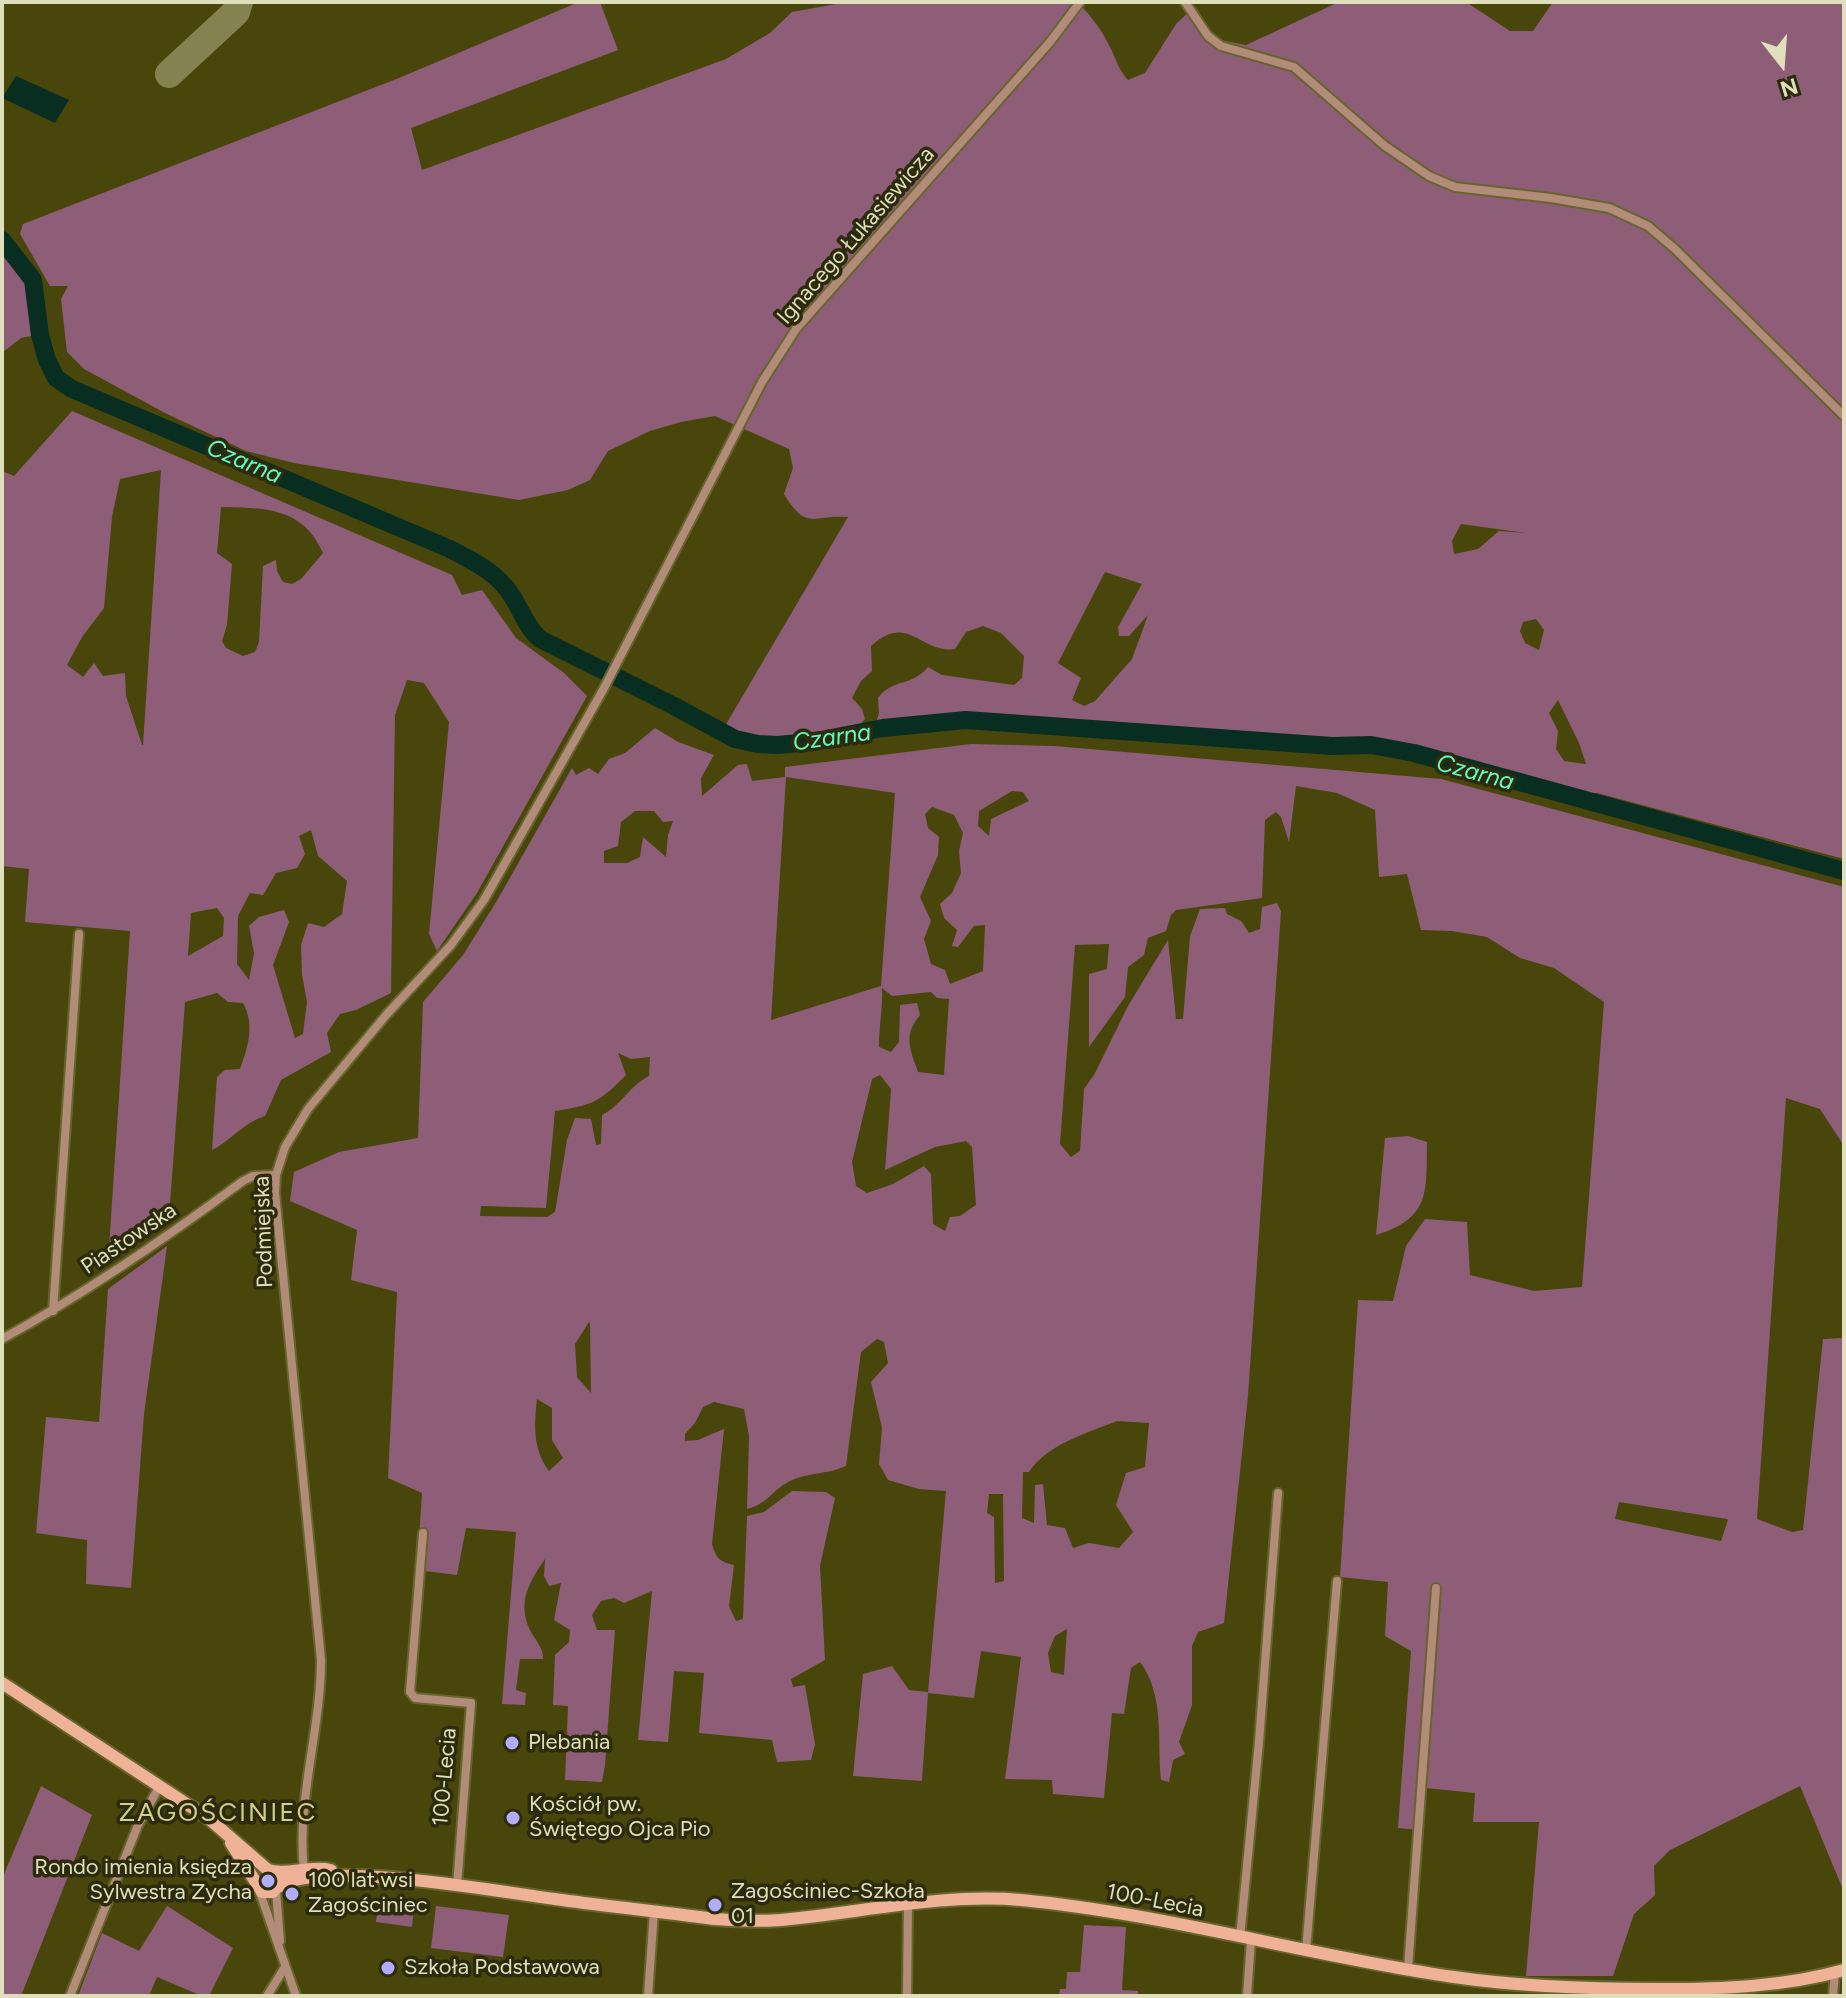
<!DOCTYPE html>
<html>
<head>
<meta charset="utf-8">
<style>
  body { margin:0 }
  #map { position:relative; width:1846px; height:1998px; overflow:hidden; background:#49460b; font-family:Figtree,sans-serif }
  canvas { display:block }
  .frame { position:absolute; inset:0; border:4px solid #e0dfbb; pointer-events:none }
  .north { position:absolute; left:1742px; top:24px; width:80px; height:80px; -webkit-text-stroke:6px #2d2b0d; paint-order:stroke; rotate:163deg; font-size:22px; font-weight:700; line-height:32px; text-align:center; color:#e0dfbb }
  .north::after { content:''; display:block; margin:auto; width:28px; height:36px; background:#e0dfbb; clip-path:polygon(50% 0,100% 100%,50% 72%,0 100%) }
</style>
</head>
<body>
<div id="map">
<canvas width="1846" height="1998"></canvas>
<div class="frame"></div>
<div class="north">N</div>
</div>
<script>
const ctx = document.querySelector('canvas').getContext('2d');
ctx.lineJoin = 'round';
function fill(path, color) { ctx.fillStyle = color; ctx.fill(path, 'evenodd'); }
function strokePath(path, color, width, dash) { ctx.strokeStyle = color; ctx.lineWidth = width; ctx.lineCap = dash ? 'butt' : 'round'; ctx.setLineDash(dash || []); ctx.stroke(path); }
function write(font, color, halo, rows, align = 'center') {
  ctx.font = font + ' Figtree,sans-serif'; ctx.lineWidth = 7; ctx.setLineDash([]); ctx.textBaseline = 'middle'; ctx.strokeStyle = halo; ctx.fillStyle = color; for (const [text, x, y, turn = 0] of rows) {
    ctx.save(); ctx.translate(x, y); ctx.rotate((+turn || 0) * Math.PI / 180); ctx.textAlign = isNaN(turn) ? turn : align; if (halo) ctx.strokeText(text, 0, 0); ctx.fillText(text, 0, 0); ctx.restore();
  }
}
const green = new Path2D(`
  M579,2h21l18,48 -207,78 11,42 304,-111 44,-26 22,-21 55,-10h230c15,14 26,30 35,49 5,11 7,19 16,29l17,-7 31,-49 17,-16 18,26 9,6 26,5 93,-43h127l44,29h23l20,-29h291v857l-247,-66h-12l-108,-29 -106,-23 -40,2 -357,-27 -99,10 4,-13 -1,-15c15,-20 34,-11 50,-31l14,8 72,10 8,-7 2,-22 -23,-23 -18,-7 -17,6 -11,17c-35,5 -46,-37 -84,-3l1,25 -11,10 -9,17 10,11 3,10 -8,9 -73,12 -29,-1 -30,-13 123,-209c-36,-3 -41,15 -64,-23l9,-26 -4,-19 -74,-33 -34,6 -31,9 -42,20 -18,29 -22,10 -49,10 -225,-37 -48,-12 -81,-38 -81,-44 -17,-17 -6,-53 7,-13h-18l-30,-52 3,-10 376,-146zM1461,524l65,9 -27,-2 -21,18 -24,5 -2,-13zM1105,572l37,12 -24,43 1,9h10l19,-21 -16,44 -37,42 -11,5 -12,-6 9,-22 -23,-15zM1536,619l8,11 -5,20 -14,-7 -5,-12 3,-9zM1558,700l21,43 7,21 -22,-3 -8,-12 2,-18 -9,-18z
  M2,251l28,29 6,55 -15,3 -19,15z
  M72,411l380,164 10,20 20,-5 34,48 48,35 23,23 -110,197 -40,58 -8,-17 20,-212 -25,-39 -17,-3 -12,35 -4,278 -35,17 -16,4 -13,19 4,19 -50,28 -16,36c-22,7 -33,24 -53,34l5,-73 8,-7 15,-1c8,-22 15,-44 3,-66l-15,-1 -11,-9 -32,9 -16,215 -61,46 22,-332 -105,-9 4,-53 -27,-3v-395l12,5zM161,470l-18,275h-1l-16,-49 -1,-23 -22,3 -9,-13 -11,14 -16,-12 15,-28 22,-29 8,-91 8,-38zM221,507c44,1 82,0 102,46l-22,26 -9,5 -9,-2 -6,-11 -1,-11 -13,6 -4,76 -4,10 -12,4 -17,-8 -4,-7 5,-16 5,-61 -15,-11zM311,830l7,26 29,25 -5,33 -18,13 -16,-4 -7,22 1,30 5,27 -4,32 -8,4 -22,-73 16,-43 -5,-12 -25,7 -10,9 5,27 -5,27 -12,-16 1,-48 12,-23 13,2 13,-22 21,-5 8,-14 -6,-18zM217,908l7,10 -1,18 -35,20 3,-43z
  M655,728l23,14 36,13 -13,23 1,18 36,-31 9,-1 5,17 33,-4v-10l186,-23 83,2 387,33 403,108v259l-24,-37 -34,-11 -29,421 35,13 11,-2 20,-191 21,-1v554l-44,-106 -130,64 -16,16 1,29 -21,19 -21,62h-87l13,-154h-66l2,-29 -49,-5 -6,42 -22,-2 13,-177 -26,-15 3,-54 -48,-5 18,-277 35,1 13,-55 19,-27 42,3 3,53 64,16 48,-4 22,-285 -50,-34 -34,-10 -33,-21 -35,-6 -31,-1 -14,-56 -28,3 -4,-67 -38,-17 -41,-7 -7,56 -8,-25 -5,-5 -11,8 -3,78 -86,12 -5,5 -5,16 -18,7 -4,17 -16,12 -3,30 -36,50v-73l18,-5 2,-25 -34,1 -15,199 11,13 9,-6 4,-62 10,-14 34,-69 40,-66 8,79h7l7,-83 10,-27 25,-1 2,6 14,7 8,12 11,-4 2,-22 15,-4 4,8 -33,485 -24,227 -26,9 -6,14v59l-13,37 6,12 -12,6 -4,22 -8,-2c-4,-39 4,-85 -21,-118l-9,6 -7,46 -12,-1 -8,85 -51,-4 -1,-14 -47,-1 16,-122 -40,-6 -7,47 -46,-5 -6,88 -69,-5 10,-102 29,-8 17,24 19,2 18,-201 -27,-2 -31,-9 -9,-16 3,-36 -11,-46 17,-19 -4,-21 -7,-3 -16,13 -15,114c-19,9 -39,6 -56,15 -18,9 -22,23 -43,28l2,-73 -5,-27 -30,-7 -11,5 -8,16 -10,11v7l13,-1 26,-11 -12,115c4,14 8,18 22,21l-5,41 7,15 7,-2 4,-103 17,-4 28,-21 34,1 9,6 -15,68 5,94 -34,19 2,8 12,-2 10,59 -4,16 -34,2 -5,-22 -73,-7 5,-60 -30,-2 -6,71 -30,-2 14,-149 -28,12 -10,-5 -13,3 -9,14 5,15h18l-10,135 -3,17 -37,-2 3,-74 -15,-1 2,-50 14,-13 1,-12 -16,-10 7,-37 -12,3 -5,-10 1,-17c-16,23 -28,44 -15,71 6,12 13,16 13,29h-23l-4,31 10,3 -1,12 -23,-1 14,-172 -50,-4 -9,47 -40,-5 5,-77 -34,-15 9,-186 -46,-12 6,-50 -67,-29 4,-29 45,-20 79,-14 5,-136 40,-47 35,-56 74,-131 4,7 13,-7 9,6 11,-15 16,-6zM786,777l109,16 -14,193 -110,34zM1012,791l11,1 6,9 -38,18 -2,17 -11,-10 1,-15zM932,807l22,8 9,18 -4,18 2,22 -9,20 -12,11 4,14 13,12 -5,16 6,1 16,-21 11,-1 -2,46 -33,13 -5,-14 -14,-6 -7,-25 7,-18 -11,-24 18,-42 1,-18 -11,-9 -3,-14zM635,811h19l9,11 10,-1 -5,14 -2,22 -23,-20 -3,20 -13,6h-23v-12l14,-5 3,-24zM882,988l10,8 39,-4 6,6 12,1 -5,76 -26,-3c-8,-23 -15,-37 2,-57l-3,-12 -17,2 -1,37 -8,10 -12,-5c0,-21 4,-40 3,-59zM618,1053l13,6 19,-2 -1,19c-20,10 -27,29 -47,39l-1,29 -5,1 -5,-26 -16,-1 -8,22 -12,72 -8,5 -67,-1 1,-10 65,2 9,-97c37,-6 44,-8 71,-36zM880,1075l11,14 -6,81 50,-23 31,-6 6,6 4,58 -16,11 -10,1 -5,14 -12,-7 -2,-50 -7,-8 -31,18 -26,9 -11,-7 -4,-24 20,-83zM589,1322l1,1 1,70 -14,-16 -2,-33zM537,1399l15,9v32l11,18 -14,13c-16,-21 -15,-46 -12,-72zM1117,1421l32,2 -4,44 -19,6 -10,32 17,27 -14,16 -30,-5 -16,5 -8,-20 -18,-3 -4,-41 -8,1 -1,38 -12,-5 1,-46h6c18,-28 59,-39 88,-51zM989,1494h14l1,87 -9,2 -1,-66 -7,-4zM1619,1502l108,17 1,1 -7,21 -106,-22zM1067,1629l-3,46 -13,-3 -3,-19 7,-17z
  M1408,1136l19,6c-1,48 5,76 -51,93l9,-97z
  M167,1246l-23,168 -13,174 -45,-4 1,-44 -51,-7 10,-116 53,5 9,-133z
  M41,1786l51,29 -71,181h-19v-117z
  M378,1903l36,4 -2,20 -36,-5z
  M167,1906l66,42 -24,48h-7l-45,-19 -8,19h-71l24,-63 37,18z
  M436,1906l73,9 -6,42 -72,-9z
  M1084,1925l42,2 -4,63 16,1v5h-79l1,-7h6l1,-17h13z`);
const water = new Path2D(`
  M16,76l53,24 -14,23 -53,-25z`);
const river = new Path2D(`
  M2,240l31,40 7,55 7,25 9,18 16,11 378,160c24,13 47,23 62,47 9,14 15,32 28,43l134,67 61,33 23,5 19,1 34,-3 72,-14 83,-8 366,26 39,-1 43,8 430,118`);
const taxiway = new Path2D(`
  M169,74l67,-62 3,-10`);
const street = new Path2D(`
  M1185,2l23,34 13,10 73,21 91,79 44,30 26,11 96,11 58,10 39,18 27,23 169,167
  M53,1311l26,-377
  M2,1339c84,-46 164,-101 241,-158l10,-5 23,-1
  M423,1533l-13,159 5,6 56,5 -14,183
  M304,1871c-8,-70 17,-141 17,-211l-46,-467 1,-18 9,-28 23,-38 79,-95 64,-69 33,-45 119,-210 159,-308 34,-53 254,-287 30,-40
  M259,1890l37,106
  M276,1890l4,51
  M1240,1938l19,-196 19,-249
  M1306,1951l31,-370
  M1408,1968l28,-380
  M70,1996l68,-171 21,-38
  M267,1996l18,-29
  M648,1996l6,-85
  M907,1996l1,-91
  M1247,1996l4,-56
  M1833,1996l2,-24`);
const secondary = new Path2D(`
  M2,1683l206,135 60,52c18,6 40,-5 63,0
  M231,1843l31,49h11l6,-9
  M278,1887c42,-29 228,6 284,13 51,7 102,12 152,19 22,1 45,3 67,1 79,-7 160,-27 240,-20 146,14 288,56 433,77 67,10 137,12 205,12 61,0 125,-2 185,-19`);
const markers = [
  [512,1743,8,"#b1adfa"],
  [513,1818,8,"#b1adfa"],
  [268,1881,8,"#b1adfa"],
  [292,1894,8,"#b1adfa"],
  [715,1905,8,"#b1adfa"],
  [388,1968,8,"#b1adfa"]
];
const streetNames = [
  ["Ignacego Łukasiewicza",856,236,-49],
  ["Podmiejska",264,1232,-92],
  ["Piastowska",129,1239,-34],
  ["100-Lecia",445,1777,-85],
  ["100-Lecia",1155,1901,11]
];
const poiNames = [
  ["Plebania",528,1743],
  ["Kościół pw.",529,1805],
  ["Świętego Ojca Pio",529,1830],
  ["Rondo imienia księdza",252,1868,"right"],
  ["Sylwestra Zycha",252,1893,"right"],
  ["100 lat wsi",308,1881],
  ["Zagościniec",308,1906],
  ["Zagościniec-Szkoła",731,1892],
  ["01",731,1917],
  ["Szkoła Podstawowa",404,1968]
];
const waterNames = [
  ["Czarna",244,462,23],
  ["Czarna",832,738,-8],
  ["Czarna",1475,773,15]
];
const quarterNames = [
  ["ZAGOŚCINIEC",218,1813]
];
fill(green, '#8e5d78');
fill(water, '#082e21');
strokePath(river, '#082e21', 18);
strokePath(taxiway, '#848250', 28);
strokePath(street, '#67652e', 12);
strokePath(secondary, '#67652e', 16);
strokePath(street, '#b28b79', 8);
strokePath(secondary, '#f0b296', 12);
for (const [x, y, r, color] of markers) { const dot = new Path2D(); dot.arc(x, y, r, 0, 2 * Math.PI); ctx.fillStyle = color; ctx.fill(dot); strokePath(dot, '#2d2b0d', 3); }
write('22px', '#e0dfbb', '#2d2b0d', streetNames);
write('22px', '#e0dfbb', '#2d2b0d', poiNames, 'left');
write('italic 24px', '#62fac4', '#2d2b0d', waterNames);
ctx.letterSpacing = '2px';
write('26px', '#d2cf86', '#2d2b0d', quarterNames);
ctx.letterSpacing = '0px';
</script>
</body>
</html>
